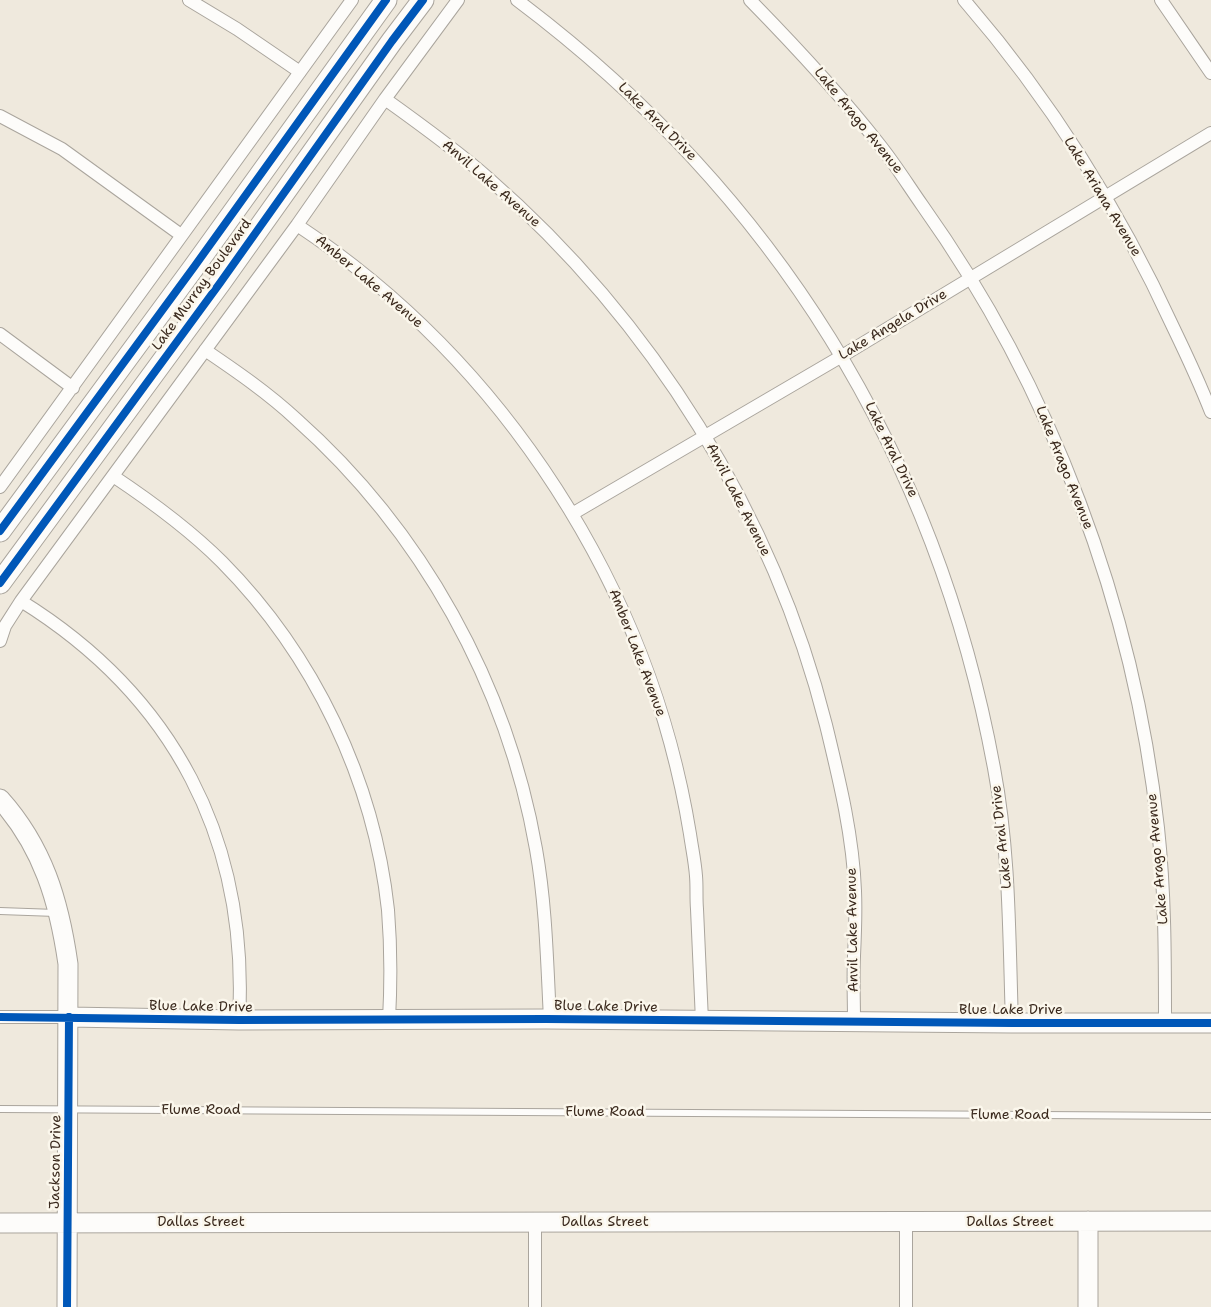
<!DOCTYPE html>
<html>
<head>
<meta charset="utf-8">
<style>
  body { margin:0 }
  canvas { display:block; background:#efe9dd }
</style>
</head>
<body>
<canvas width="1211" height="1307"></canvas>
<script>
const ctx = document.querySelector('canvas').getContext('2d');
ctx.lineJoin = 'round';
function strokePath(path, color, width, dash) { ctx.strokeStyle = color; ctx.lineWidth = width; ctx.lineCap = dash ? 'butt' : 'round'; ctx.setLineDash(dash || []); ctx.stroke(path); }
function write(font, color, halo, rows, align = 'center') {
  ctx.font = font + ' "Shantell Sans",sans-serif'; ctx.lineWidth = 5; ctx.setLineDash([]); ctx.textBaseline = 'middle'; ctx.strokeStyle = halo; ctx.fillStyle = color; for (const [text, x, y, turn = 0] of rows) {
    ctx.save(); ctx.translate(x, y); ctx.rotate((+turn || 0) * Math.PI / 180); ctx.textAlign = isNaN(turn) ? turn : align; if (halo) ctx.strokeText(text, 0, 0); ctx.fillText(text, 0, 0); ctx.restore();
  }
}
const lane = new Path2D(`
  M0,911l56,2
  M0,1109l1211,7`);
const street = new Path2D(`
  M189,0l48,29 63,43
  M517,0c257,193 419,453 477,768 16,85 15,170 18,255
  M750,0c45,46 89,93 129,144 16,20 29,41 43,61 129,181 212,402 236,623 7,65 7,129 7,194
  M964,0c85,98 156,211 210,329 13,27 26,55 37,83
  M1161,0l50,73
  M385,99c35,25 71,51 103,79 164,143 285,336 338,547 13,54 27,110 29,166 1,22 0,44 -1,65 -1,22 0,44 0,65
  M0,116l62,33 119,86
  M297,225c208,138 353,363 393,609 2,14 5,28 6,42 1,11 0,22 1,33 2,37 3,75 5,112
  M0,334l73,54
  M205,350c31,21 63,43 91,69 126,112 211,265 240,430 10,56 11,113 14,170
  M113,476c39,26 76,53 109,86 92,93 152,218 166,348 3,37 3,73 1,110
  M0,487l352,-487
  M572,514l270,-158 369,-223
  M21,601c153,95 228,239 218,419
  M0,641l5,-15 16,-25 276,-376 88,-126 73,-99
  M0,1017h69
  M535,1222v85
  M906,1222v85`);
const secondary = new Path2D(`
  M0,799c43,48 59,102 68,165l-1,343
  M69,1017l170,3 307,-1 466,4h199
  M1088,1221v86
  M0,1223l1211,-2`);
const primary = new Path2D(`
  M0,531l194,-264 192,-267
  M0,583l220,-300 172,-242 31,-41`);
const cycleway = new Path2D(`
  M0,531l194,-264 192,-267
  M0,583l220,-300 172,-242 31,-41
  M0,1017l239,3 307,-1 466,4h199
  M67,1307l2,-290`);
const streetNames = [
  ["Lake Arago Avenue",858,121,51],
  ["Lake Aral Drive",657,122,45],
  ["Anvil Lake Avenue",491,184,41],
  ["Lake Ariana Avenue",1102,197,59],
  ["Amber Lake Avenue",369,282,40],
  ["Lake Murray Boulevard",202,285,-54],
  ["Lake Angela Drive",893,325,-31],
  ["Lake Aral Drive",891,450,64],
  ["Lake Arago Avenue",1064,468,68],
  ["Anvil Lake Avenue",738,500,63],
  ["Amber Lake Avenue",637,653,69],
  ["Lake Aral Drive",1002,837,-96],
  ["Lake Arago Avenue",1158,859,-95],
  ["Anvil Lake Avenue",853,930,-91],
  ["Blue Lake Drive",201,1007,1],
  ["Blue Lake Drive",606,1007,1],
  ["Blue Lake Drive",1011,1010],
  ["Flume Road",201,1110],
  ["Flume Road",605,1112],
  ["Flume Road",1010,1115],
  ["Jackson Drive",56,1162,-89],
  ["Dallas Street",201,1222],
  ["Dallas Street",605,1222],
  ["Dallas Street",1010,1222]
];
strokePath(lane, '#aaa59d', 8);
strokePath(street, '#aaa59d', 14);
strokePath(secondary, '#aaa59d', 21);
strokePath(primary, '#aaa59d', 23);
strokePath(lane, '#fdfcfa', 6);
strokePath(street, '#fdfcfa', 12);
strokePath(secondary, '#fdfcfa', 19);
strokePath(primary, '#fdfcfa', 21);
strokePath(cycleway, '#0057b8', 8);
write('14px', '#3b2a1e', '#fbf7ec', streetNames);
</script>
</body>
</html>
